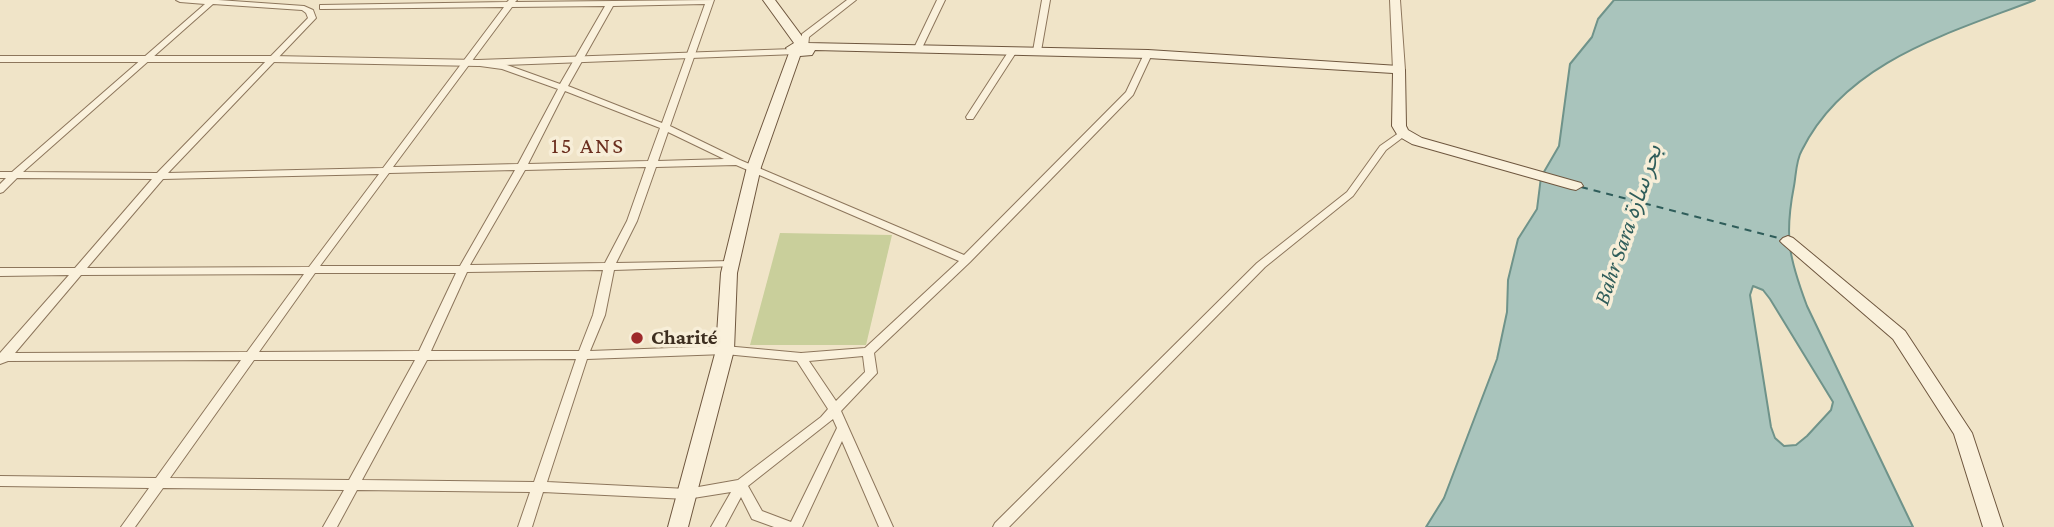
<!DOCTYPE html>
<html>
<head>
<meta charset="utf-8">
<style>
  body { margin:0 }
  canvas { display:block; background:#f0e4c8 }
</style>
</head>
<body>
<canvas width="2054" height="527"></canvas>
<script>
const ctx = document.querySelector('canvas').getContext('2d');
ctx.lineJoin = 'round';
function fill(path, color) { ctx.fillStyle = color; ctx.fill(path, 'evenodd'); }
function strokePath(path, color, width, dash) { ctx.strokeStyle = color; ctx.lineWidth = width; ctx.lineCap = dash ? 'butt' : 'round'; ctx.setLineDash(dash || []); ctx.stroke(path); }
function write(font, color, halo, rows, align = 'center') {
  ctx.font = font + ' "Crimson Pro","Noto Sans Arabic",serif'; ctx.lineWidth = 7; ctx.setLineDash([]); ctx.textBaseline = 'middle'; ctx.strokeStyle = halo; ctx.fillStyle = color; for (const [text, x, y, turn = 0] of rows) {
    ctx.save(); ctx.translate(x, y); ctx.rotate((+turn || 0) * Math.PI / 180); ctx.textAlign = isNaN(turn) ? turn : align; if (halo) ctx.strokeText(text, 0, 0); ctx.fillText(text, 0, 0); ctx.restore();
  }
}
const green = new Path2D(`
  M780,233l112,2 -26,110h-116z`);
const water = new Path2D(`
  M1614,0h421c-85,33 -189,61 -233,150 -6,10 -6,25 -8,36 -10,51 -5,72 13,120l106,221h-487l18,-29 53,-139 10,-47 1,-32 10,-41 19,-30 4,-32 18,-31 11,-82 22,-27 6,-18zM1753,286l10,4 7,9 63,103 -2,8 -24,26 -11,9 -12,1 -9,-8 -4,-11 -21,-132z`);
const ferry = new Path2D(`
  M1581,187l201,52`);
const minor = new Path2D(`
  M176,0h42l86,6 9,4 3,8 -148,155 215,-5 121,-161 -181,2h-3v-4l187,-3 2,-2h8l-2,2 199,-2 -44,126 70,34 224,95 162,-163 18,-38 4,-2 4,2 -19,41 -163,167 -96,91 3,20 -36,38 52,116h-14l-37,-86 -40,86h-28l-22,-8 -11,-22 -16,30h-14l20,-35 -44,7 -144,-7 -11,35h-14l12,-35 -173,-2 -20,37h-14l21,-37 -181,-2 -28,39h-14l28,-39 -149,-2v-10l156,2 85,-118 -233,1 -8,3v-11l69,-78 -69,1v-8h75l77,-89 -135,-1 -14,14 -3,1v-9l6,-6h-6v-6h12l193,-168 -25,-2zM213,4l89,6 4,3 2,5 -151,155 -134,-1zM705,4l-43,119 -94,-37 45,-80zM605,6l-45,78 -53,-19 -27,-5 -4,3 4,3 22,3 56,20 -40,75 -125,3 119,-160zM565,91l95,37 -12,33 -120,3zM668,132l56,27 -66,2zM736,165l223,96 -94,87 -64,5 -76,-7 -135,5 15,-36 9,-45 123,-4 1,-2 -1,-2 -4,-1 -117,2 21,-42 19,-54zM646,167l-19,54 -22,42 -135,2 55,-95zM515,170l-55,96h-140l69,-93zM379,174l-70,93 -222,1 76,-89zM603,270l-10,45 -14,36h-148l36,-79zM315,273h141l-37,78 -160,1zM304,274l-57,78 -232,1 66,-78zM725,354l72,7 31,48 -7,8 -83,63 -51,9 -140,-7 40,-123zM863,356l2,16 -29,29 -27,-40zM576,359l-42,123 -172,-2 65,-120zM254,360h161l-66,120 -179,-2zM833,419l4,9 -46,94 -29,-11 -14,-25z
  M847,0h9l-47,37 -1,10h-6v-13z
  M937,0h8l-23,48 -4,2h-3l-1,-2z
  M1042,0h8l-9,51 -4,2 -4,-2z
  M1010,49h6l1,2 -44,68h-6l-1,-2z
  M1403,130l5,3 -2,2 -20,15 -33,46 -88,71 -256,260h-16l2,-4 262,-260 90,-71 33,-46z`);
const tertiary = new Path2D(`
  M1390,0h10l5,70 -6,3 -6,-3z
  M793,49l6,3 -2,2 -319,12 -206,-4h-272v-6h272l206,4z`);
const secondary = new Path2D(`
  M763,0h12l32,43 341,7 251,16 6,4 1,56 2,4 14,8 159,45 2,3 -7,4 -5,-1 -159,-45 -14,-8 -6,-10 1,-53 -245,-15 -333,-8 -3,5 -12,1 -39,111 -24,106 -3,77 -46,177h-20l48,-177 5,-77 26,-106 42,-114 -3,-5 8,-5z
  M1788,236l5,2 112,93 67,102 31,94h-20l-29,-93 -61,-95 -110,-95 -3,-3 3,-3z`);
const markers = [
  [637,338,7,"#9e2a2b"]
];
const poiNames = [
  ["Charité",651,338]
];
const neighbourhoodNames = [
  ["15 ANS",588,146]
];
const waterNames = [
  ["Bahr Sara بحر سارة",1628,225,-71]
];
fill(green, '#c9cf9b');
fill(water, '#a9c4bc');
strokePath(water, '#6f938a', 2);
strokePath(ferry, '#2f5d5a', 2, [7, 6]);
strokePath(minor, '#8d765c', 2);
strokePath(tertiary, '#8d765c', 2);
strokePath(secondary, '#6f573f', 2);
fill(minor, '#faf1dc');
fill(tertiary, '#faf1dc');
fill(secondary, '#faf1dc');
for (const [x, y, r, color] of markers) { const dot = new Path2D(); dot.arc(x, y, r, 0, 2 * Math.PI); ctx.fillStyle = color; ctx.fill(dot); strokePath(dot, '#f7eed8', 2.5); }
write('bold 21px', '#3d2e20', '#f7eed8', poiNames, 'left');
ctx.letterSpacing = '2px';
write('23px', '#6b2e1e', '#f7eed8', neighbourhoodNames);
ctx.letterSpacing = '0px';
write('italic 23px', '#2f5d5a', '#f7eed8', waterNames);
</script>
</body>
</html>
